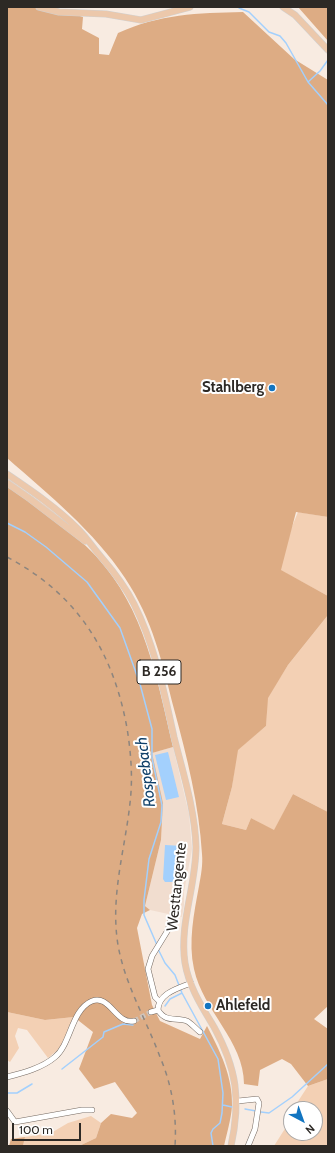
<!DOCTYPE html>
<html>
<head>
<meta charset="utf-8">
<style>
  body { margin:0 }
  #map { position:relative; width:335px; height:1153px; overflow:hidden; background:#f8ebe1; font-family:Cabin,sans-serif }
  canvas { display:block }
  .frame { position:absolute; inset:0; border:8px solid #2d2925; pointer-events:none }
  .north { position:absolute; left:283px; top:1101px; width:40px; height:40px; box-sizing:border-box; background:#fff; border:1px solid #aba9a8; border-radius:50%; rotate:139deg; font-size:11px; font-weight:700; line-height:16px; text-align:center; color:#2d2925 }
  .north::after { content:''; display:block; margin:auto; width:14px; height:18px; background:#1275c1; clip-path:polygon(50% 0,100% 100%,50% 72%,0 100%) }
  .scale { position:absolute; left:12px; top:1123px; width:69px; height:18px; box-sizing:border-box; border:2px solid #2d2925; border-top:0; padding-left:5px; font-size:12px; line-height:14px; white-space:nowrap; color:#2d2925; -webkit-text-stroke:3px #fff; paint-order:stroke }
</style>
</head>
<body>
<div id="map">
<canvas width="335" height="1153"></canvas>
<div class="frame"></div>
<div class="north">N</div>
<div class="scale">100 m</div>
</div>
<script>
const ctx = document.querySelector('canvas').getContext('2d');
ctx.lineJoin = 'round';
function fill(path, color) { ctx.fillStyle = color; ctx.fill(path, 'evenodd'); }
function strokePath(path, color, width, dash) { ctx.strokeStyle = color; ctx.lineWidth = width; ctx.lineCap = dash ? 'butt' : 'round'; ctx.setLineDash(dash || []); ctx.stroke(path); }
function write(font, color, halo, rows, align = 'center') {
  ctx.font = font + ' Cabin,sans-serif'; ctx.lineWidth = 4; ctx.setLineDash([]); ctx.textBaseline = 'middle'; ctx.strokeStyle = halo; ctx.fillStyle = color; for (const [text, x, y, turn = 0] of rows) {
    ctx.save(); ctx.translate(x, y); ctx.rotate((+turn || 0) * Math.PI / 180); ctx.textAlign = isNaN(turn) ? turn : align; if (halo) ctx.strokeText(text, 0, 0); ctx.fillText(text, 0, 0); ctx.restore();
  }
}
const built = new Path2D(`
  M173,747l16,67 3,35 -8,43v13l-2,12 -32,-7 -5,-4 16,-66 2,-37 -12,-50z`);
const green = new Path2D(`
  M7,478l42,30 31,26 -73,-54z
  M298,512l30,5v79l-48,-26 11,-41z
  M328,615v197l-35,-18 -19,37 -23,-13 -5,12 -24,-6 10,-37 5,-37 29,-24 1,-28 21,-33z
  M7,1012l38,8 29,-3 -14,31 -12,10 -21,-28 -9,-2 -3,8 4,12 -9,14 -3,-2z
  M328,1079v67h-54l12,-19 -3,-3 8,-12v21h24v-24h-22l15,-23z
  M91,1116l10,7 -5,15 -17,8h-56l2,-9 26,-4 17,-10z`);
const forest = new Path2D(`
  M7,7h45l31,10 -1,12 17,9v16l10,1 9,-22c42,-19 79,-20 125,-21l51,47 34,21v437l-32,-5 -15,58 47,26v19l-40,50 -20,33 -2,28 -28,24 -6,37 -10,37 24,6 5,-12 23,12 19,-36 35,18v194l-14,13 14,10v50l-20,7 -17,-22 -9,-5 -22,11 -2,16 -14,-2c0,-43 -41,-73 -50,-115 -6,-27 0,-56 5,-83 2,-11 4,-21 3,-32 -3,-49 -15,-97 -28,-145 -12,-47 -21,-89 -49,-131 -31,-47 -76,-83 -118,-120z
  M298,7h30v34z
  M7,486c30,21 63,43 89,70 49,53 61,123 77,191l-21,6 11,50 -2,37 -16,66 5,4 -8,4 -5,14 15,77 8,16 40,18 7,-13c13,25 26,51 25,80 -1,13 -5,27 -8,40h-145l17,-8 5,-15 10,-9 21,4 5,-5 -22,-31 -21,7 -15,-20 14,-37 -19,-15 -29,3 -38,-8z
  M25,1137l-2,9h-14l2,-7z`);
const water = new Path2D(`
  M168,752l11,45 -13,3 -11,-45z
  M165,845l18,1 -2,33 -2,3h-14l-2,-3z`);
const stream = new Path2D(`
  M239,8l10,4 20,20 11,4 6,7 22,39 20,23
  M308,82l12,-11 8,-11
  M7,523l18,9 21,15 41,35 33,46 20,56 12,45v29l10,47 -1,17 -12,37 -5,41v15l13,30
  M158,949l7,14 10,12 7,18 36,66 5,34 -1,20 -2,10 -7,6 -2,4 2,13
  M165,1006l5,-7 12,-6
  M62,1069l41,-32 1,-5 19,-8 10,1
  M7,1093h10l15,-9
  M223,1105l9,2
  M245,1109l11,2
  M261,1112l8,1 23,-16 36,-33`);
const minorTunnel = new Path2D(`
  M134,1021l17,-9`);
const minor = new Path2D(`
  M191,983c-12,5 -33,10 -33,27 8,13 18,7 29,11 4,2 9,8 13,11
  M160,1002l-5,-5 -7,-28 4,-13 16,-26 4,-15
  M151,1012l7,-2
  M7,1077c16,-4 35,-9 48,-20 16,-13 16,-47 37,-56 18,-7 24,24 42,20
  M238,1101l19,-2 2,4 -4,26 -7,17
  M7,1111l8,11 67,-12h10`);
const major = new Path2D(`
  M39,7l20,5 47,2 35,6 49,-13
  M283,7l12,8 33,35
  M7,474c25,17 50,34 71,55 9,9 16,20 24,29 12,14 24,30 32,46 21,42 30,88 40,133 9,36 21,73 22,110 0,39 -17,77 -11,116 4,24 17,44 29,64 23,42 27,73 17,119
  M7,483l23,16 55,42`);
const rail = new Path2D(`
  M7,557c70,37 106,94 120,171 4,25 6,50 3,75 -5,47 -20,93 -12,142 7,40 28,74 42,112 12,28 17,59 15,89`);
const markers = [
  [272,388,4,"#1275c1"],
  [208,1006,4,"#1275c1"]
];
const shields = [
  [159,672,44]
];
const shieldNames = [
  ["B 256",159,672]
];
const poiNames = [
  ["Stahlberg",264,388],
  ["Ahlefeld",216,1006,"left"]
];
const streetNames = [
  ["Westtangente",177,887,-84]
];
const waterNames = [
  ["Rospebach",146,772,-97]
];
fill(built, '#f1ddcf');
fill(green, '#f3d0b4');
fill(forest, '#ddac84');
fill(water, '#a3d0fd');
strokePath(stream, '#a3d0fd', 1.5);
strokePath(minorTunnel, '#cfc4bb', 5, [5, 2.5]);
strokePath(minor, '#746961', 6);
strokePath(major, '#d1d0cf', 7);
strokePath(minor, '#fff', 5);
strokePath(major, '#ecc8ab', 6);
strokePath(rail, '#8d857e', 1.5, [5, 5]);
for (const [x, y, r, color] of markers) { const dot = new Path2D(); dot.arc(x, y, r, 0, 2 * Math.PI); ctx.fillStyle = color; ctx.fill(dot); strokePath(dot, '#fff', 1.5); }
for (const [x, y, w] of shields) { const box = new Path2D(); box.roundRect(x - w / 2, y - 12, w, 24, 3); ctx.fillStyle = '#fff'; ctx.fill(box); strokePath(box, '#2d2925', 1); }
write('bold 14px', '#2d2925', null, shieldNames);
write('bold 15px', '#2d2925', '#fff', poiNames, 'right');
write('15px', '#2d2925', '#fff', streetNames);
write('italic 16px', '#11416a', '#fff', waterNames);
</script>
</body>
</html>
